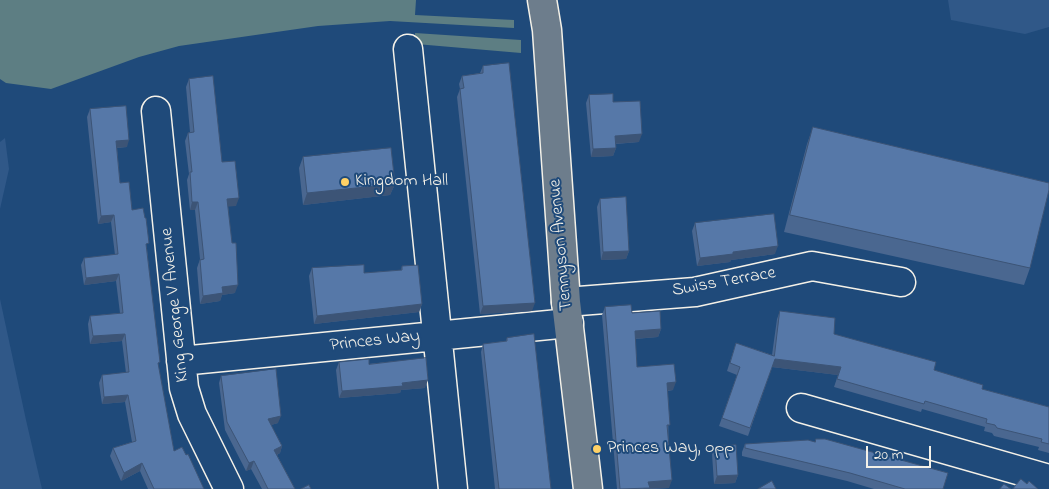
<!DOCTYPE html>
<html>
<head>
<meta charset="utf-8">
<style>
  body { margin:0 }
  #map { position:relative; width:1049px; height:489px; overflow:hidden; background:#1f4a7a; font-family:"Indie Flower",sans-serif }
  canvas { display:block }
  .scale { position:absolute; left:866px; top:446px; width:65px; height:22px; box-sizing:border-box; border:2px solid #f4f1e8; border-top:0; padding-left:6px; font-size:15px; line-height:18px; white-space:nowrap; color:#f4f1e8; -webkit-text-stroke:4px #1f4a7a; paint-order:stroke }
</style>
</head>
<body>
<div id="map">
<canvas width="1049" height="489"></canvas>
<div class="scale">20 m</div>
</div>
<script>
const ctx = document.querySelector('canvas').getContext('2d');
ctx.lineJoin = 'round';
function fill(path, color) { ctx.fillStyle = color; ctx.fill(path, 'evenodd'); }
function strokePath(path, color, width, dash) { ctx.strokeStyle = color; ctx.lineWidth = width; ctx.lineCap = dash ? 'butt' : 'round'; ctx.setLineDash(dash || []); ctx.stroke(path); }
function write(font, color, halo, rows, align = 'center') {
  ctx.font = font + ' "Indie Flower",sans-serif'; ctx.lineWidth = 4; ctx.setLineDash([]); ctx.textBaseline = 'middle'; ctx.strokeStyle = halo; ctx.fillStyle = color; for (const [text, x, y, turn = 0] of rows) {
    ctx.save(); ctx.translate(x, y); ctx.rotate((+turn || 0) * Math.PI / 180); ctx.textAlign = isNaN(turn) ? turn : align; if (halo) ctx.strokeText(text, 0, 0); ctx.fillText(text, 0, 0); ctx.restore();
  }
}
const built = new Path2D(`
  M948,0h101v27l-24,7 -74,-14z
  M5,138l4,31 -9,40v-67z
  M0,299l26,121 16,69h-42z`);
const green = new Path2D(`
  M0,0h416l-1,15 99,5v8l-124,-7 -72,5 -139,20 -40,11 -88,32 -45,-6 -6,-4z
  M415,33l106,7v13l-105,-9z`);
const minor = new Path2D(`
  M408,49l45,440
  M156,111l28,277 8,26 37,75
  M566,302l129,-10 117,-26 89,16
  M181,361l388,-38
  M801,408l248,71`);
const major = new Path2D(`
  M542,0l5,30 19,272 22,187`);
const wall = new Path2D(`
  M483,66l49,245 -52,3 -23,-217 3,-8 -1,-5 3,-8 18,-3z
  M189,79l33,83 14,44h-8l7,87 -13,2 -2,6 -20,3 -3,-36 3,-9 -5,-49h-5l-3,-30 2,-6 -4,-33 3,-8 2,-1 -4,-45z
  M589,95l24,7 26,40 -23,2v4l-3,8 -22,1 -5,-54z
  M90,109l37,38 -10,1 3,35 12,27 15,39 11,117 16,85 30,38h-56l-8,-18 -19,10 -11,-25 3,-8 19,-6 -7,-40 -23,2 -3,-21 3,-8 24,-2 -4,-32 -32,3 -2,-20 2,-8 30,-3 -4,-32 -32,4 -3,-20 3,-7 31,-3 -4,-33 -13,2 -11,-107z
  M813,127l217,141 -6,17 -240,-53 23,-88z
  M303,157l92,27 -5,11 -87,10 -4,-37z
  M600,199l29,52 -3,8 -25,1 -4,-53z
  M695,223l80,31 -44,6 -1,2 -33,4 -5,-35z
  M402,266l20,38 -3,8 -105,12 -5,-48 3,-8 52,5 37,-3z
  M605,307l56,22 -3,8 -23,2 2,28 36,23 -5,1 1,97 -17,1h-35l-15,-174z
  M780,311l54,23 100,36 48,19 67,18v46l-11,-3 1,-3 -45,-11 -2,-3 -8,-2 1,-4 -63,-18 -1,3 -87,-25 4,-12 -66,-8 -24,69 -29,-10 18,-51 -10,-4 9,-28 36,12 5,-36z
  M507,338l44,151h-56l-14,-137 2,-8 23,-3z
  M339,362l30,2 56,24 -24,2 -1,3 -61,5 -3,-28z
  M221,376l57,47 -7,2 11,21 -2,7 -3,2 18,34h-33l-11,-20 -5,2 -21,-41 -6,-47z
  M745,444l198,45h-69l-27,-8 -105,-25v-4z
  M715,446l23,29 -3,8 -21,1 -2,-30z`);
const shadedWall = new Path2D(`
  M642,134l-3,8 -27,2 3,-8z
  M129,140l-2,7 -13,1 2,-7z
  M616,148l-3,8 -22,1 2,-8z
  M395,184l-5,11 -87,10 4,-12z
  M239,198l-3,8 -12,1 3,-8z
  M192,202h6l-3,8h-5z
  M114,215l-3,7 -13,2 3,-8z
  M778,246l-3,8 -44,6 -1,2 -33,4 3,-8 33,-6z
  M629,251l-3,8 -25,1 2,-8z
  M119,274l-3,7 -32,4 2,-7z
  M238,285l-3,8 -13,2 -2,6 -20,3 3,-8 19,-9z
  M535,303l-3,8 -52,3 3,-8z
  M422,304l-3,8 -105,12 3,-8z
  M661,329l-3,8 -26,2 3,-8z
  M125,334l-3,7 -32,3 3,-8z
  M775,359l66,8 -3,8 -66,-8z
  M428,380l-3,8 -24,2 -1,3 -61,5 3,-7z
  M676,382l-3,8 -9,1 3,-8z
  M128,395l-3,7 -23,2 2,-7z
  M281,416l-3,7 -13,4 3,-8z
  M282,446l-2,7 -9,5 3,-8z
  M254,461l-3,8 -5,2 3,-8z
  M142,463l-2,8 -19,10 3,-8z
  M738,475l-3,8 -21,1 3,-8z
  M672,480l-3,8 -26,1 5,-7z`);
const building = new Path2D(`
  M509,63l26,240 -52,3 -23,-217 4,-1 -2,-12 21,-3v-7z
  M213,76l9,86 13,-1 4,37 -12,1 5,44h4l2,42 -16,2 1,6 -20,3 -3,-36 4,-1 -6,-57h-6l-2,-30h2l-4,-39 6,-1 -5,-53z
  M613,94v8l27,-1 2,33 -27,2 1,12 -23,1 -4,-54z
  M126,106l3,34 -13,1 4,42 9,-1 3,28 11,-2 2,10h1l3,25 -3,1 14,118 -2,1 16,88 8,-4 4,8 2,-1 16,35h-50l-12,-26 -18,10 -11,-25 23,-7 -8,-46 -24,2 -2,-22 27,-3 -4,-38 -32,2 -3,-20 33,-3 -4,-39 -33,4 -2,-20 34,-4 -4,-39 -13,1 -11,-107z
  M813,127l236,56v7l-19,78 -240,-53z
  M391,148l4,36 -88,9 -4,-36z
  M626,197l3,54 -26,1 -3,-53z
  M774,214l4,32 -45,6v2l-33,4 -5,-35z
  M364,265v8l38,-3v-4l16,-1 4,39 -105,12 -5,-48z
  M631,305l1,8 28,-2 1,18 -26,2 2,36 37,-3 2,18 -9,1 3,42h-3l5,55 -24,2 2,6 -30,1 -15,-182z
  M780,311l55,7 -1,16 102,28 -2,8 49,15 -1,4 67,18v37l-8,-2 1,-3 -45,-11 -2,-3 -9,-2 1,-4 -62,-18 -1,3 -87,-25 4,-12 -66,-8 -25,69 -28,-10 18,-51 -10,-4 6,-20 38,13z
  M534,334l17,155h-52l-16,-145 24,-3v-3z
  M426,358l2,22 -26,3 1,3 -61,5 -3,-29 30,-3v5z
  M276,369l5,47 -13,3 14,27 -8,4 21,39h-27l-14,-28 -5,2 -22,-41 -6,-46z
  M816,439h9l123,34 -5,16h-38l-55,-16 -105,-25v-4l63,-4 7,2z
  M736,445l2,30 -21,1 -2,-30z
  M1021,479l6,5 2,-3 9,8h-25z
  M772,481l4,8h-18z
  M1004,484l7,5h-11z
  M309,485l2,4h-10z`);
const markers = [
  [345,182,5,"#ffd166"],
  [597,449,5,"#ffd166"]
];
const poiNames = [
  ["Kingdom Hall",355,182],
  ["Princes Way, opp",607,449]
];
const streetNames = [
  ["Tennyson Avenue",562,245,-95],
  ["Swiss Terrace",724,283,-10],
  ["King George V Avenue",176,305,-96],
  ["Princes Way",375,342,-6]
];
fill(built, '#305888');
fill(green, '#5d7e83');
strokePath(minor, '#f4f1e8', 31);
strokePath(major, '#f4f1e8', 31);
strokePath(minor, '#1f4a7a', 28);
strokePath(major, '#6d7d8c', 28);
fill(wall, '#4a6790');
fill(shadedWall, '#3c5476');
fill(building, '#5678a8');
strokePath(building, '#3c5476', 1);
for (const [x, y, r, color] of markers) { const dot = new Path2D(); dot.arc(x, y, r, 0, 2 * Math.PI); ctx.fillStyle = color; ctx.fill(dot); strokePath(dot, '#1f4a7a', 2); }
write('18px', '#f4f1e8', '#1f4a7a', poiNames, 'left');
write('18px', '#f4f1e8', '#1f4a7a', streetNames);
</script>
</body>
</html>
